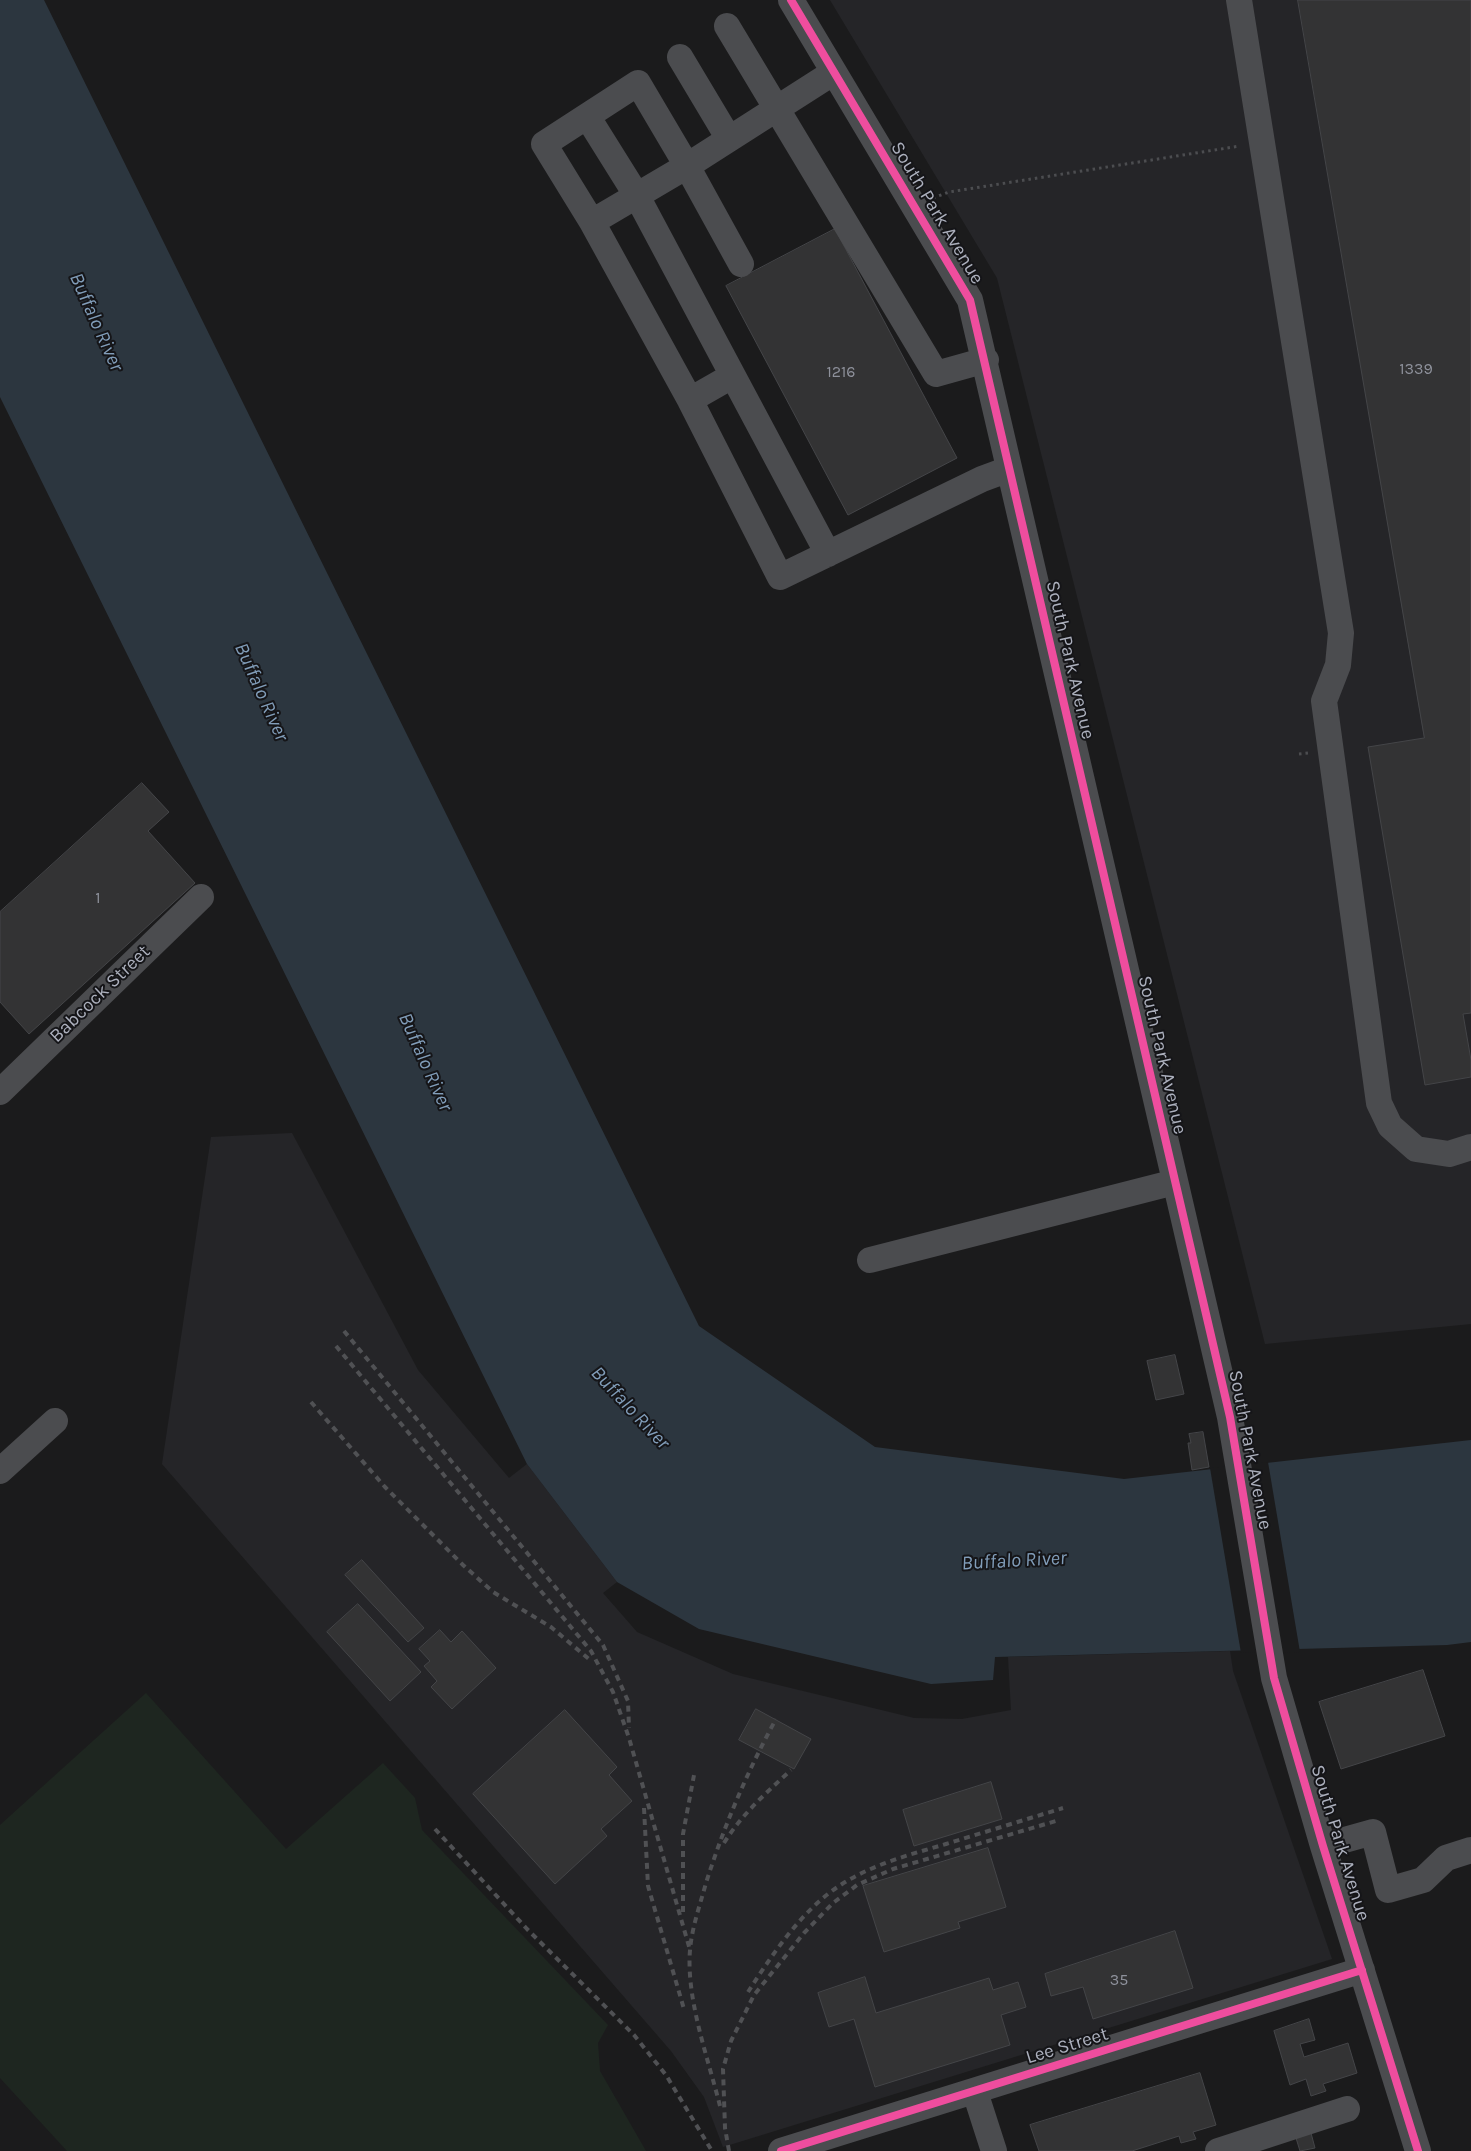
<!DOCTYPE html>
<html>
<head>
<meta charset="utf-8">
<style>
  body { margin:0 }
  canvas { display:block; background:#1b1b1c }
</style>
</head>
<body>
<canvas width="1471" height="2151"></canvas>
<script>
const ctx = document.querySelector('canvas').getContext('2d');
ctx.lineJoin = 'round';
function fill(path, color) { ctx.fillStyle = color; ctx.fill(path, 'evenodd'); }
function strokePath(path, color, width, dash) { ctx.strokeStyle = color; ctx.lineWidth = width; ctx.lineCap = dash ? 'butt' : 'round'; ctx.setLineDash(dash || []); ctx.stroke(path); }
function write(font, color, halo, rows, align = 'center') {
  ctx.font = font + ' Karla,sans-serif'; ctx.lineWidth = 4; ctx.setLineDash([]); ctx.textBaseline = 'middle'; ctx.strokeStyle = halo; ctx.fillStyle = color; for (const [text, x, y, turn = 0] of rows) {
    ctx.save(); ctx.translate(x, y); ctx.rotate((+turn || 0) * Math.PI / 180); ctx.textAlign = isNaN(turn) ? turn : align; if (halo) ctx.strokeText(text, 0, 0); ctx.fillText(text, 0, 0); ctx.restore();
  }
}
const built = new Path2D(`
  M830,0h641v1324l-206,20 -268,-1066z
  M292,1133l126,237 91,108 18,-14 90,118 -14,11 34,39 96,42 181,44 48,1 49,-9 -3,-53 222,-6 3,20 99,288 -609,188 -19,-50 -33,-46 -509,-587 49,-327z`);
const green = new Path2D(`
  M146,1693l140,156 97,-86 32,35 7,32 186,195 -10,18 2,28 46,80h-579l-67,-73v-253z`);
const water = new Path2D(`
  M0,0h44l655,1326 176,121 249,32 347,-39v202l-24,3 -452,12 -2,23 -62,4 -232,-55 -82,-47 -90,-118 -527,-1067z`);
const pier = new Path2D(`
  M1268,1462l32,190 -59,1 -31,-185z`);
const building = new Path2D(`
  M1298,0h173v1013l-8,1 8,46v17l-46,8 -57,-338 56,-9z
  M835,229l122,229 -109,57 -122,-229z
  M142,783l27,29 -21,19 47,52 -166,151 -29,-32v-90z
  M1175,1355l9,39 -28,6 -9,-39z
  M1203,1432l6,35 -17,3 -4,-27h3l-2,-9z
  M362,1560l62,68 -16,14 -63,-67z
  M358,1604l63,68 -31,29 -63,-69z
  M440,1630l11,12 11,-11 34,37 -44,41 -21,-22 6,-6 -13,-15 6,-5 -11,-12z
  M1423,1670l22,66 -104,33 -22,-67z
  M756,1709l55,30 -17,30 -55,-29z
  M565,1710l52,57 -8,8 23,26 -31,28 6,7 -52,48 -82,-90z
  M991,1782l11,37 -88,27 -11,-36z
  M988,1848l18,59 -48,15 2,6 -76,24 -21,-66z
  M1175,1931l18,57 -100,31 -10,-32 -32,9 -6,-22z
  M865,1977l11,36 113,-35 4,12 25,-8 8,25 -25,8 9,30 -135,42 -21,-68 -25,8 -11,-34z
  M1309,2019l6,21 -15,4 4,13 44,-14 9,30 -34,11 3,7 -15,5 -5,-17 -16,6 -16,-54z
  M1200,2073l16,52 -23,7 3,7 -15,4 -2,-7 -47,15h-93l-9,-26z
  M1311,2133l4,15 -15,3 -4,-13z`);
const path = new Path2D(`
  M933,198l16,-6 291,-46
  M1299,754l10,-1`);
const minor = new Path2D(`
  M791,0l179,300 260,1117 44,261 49,168 95,305
  M1239,0l102,633 -3,32 -14,36 55,402 11,23 26,23 33,5 22,-7
  M727,26l209,348 50,-14
  M680,57l49,82
  M834,72l-147,94 -95,56 98,178 90,177 202,-98 27,-10
  M587,116l50,80 191,358
  M592,222l-48,-78 94,-61 49,83 54,98
  M690,400l42,-24
  M0,1092l201,-195
  M870,1260l305,-78
  M0,1471l55,-50
  M1323,1846l50,-14 15,58 35,-10 23,-22 25,-8
  M975,2092l19,59
  M781,2151l581,-181
  M1218,2151l129,-42`);
const rail = new Path2D(`
  M344,1331l259,314 25,56 1,27
  M336,1346l255,305 22,41 16,46 61,212
  M311,1402l74,85 78,78 30,27 58,35 39,33
  M644,1808l4,78 36,123
  M435,1829l92,100 107,106 32,40 46,76
  M724,1843c18,-29 42,-50 67,-73
  M683,1912v-78l11,-59
  M748,1992c22,-34 48,-73 80,-98 34,-27 77,-38 118,-50 39,-12 78,-24 117,-36
  M720,2106c-12,-48 -34,-107 -30,-156 2,-23 10,-45 16,-67 18,-57 41,-111 70,-164
  M729,2151l-4,-23 -2,-59 8,-28 23,-46 50,-62 29,-30 24,-18 36,-16 163,-48`);
const cycleway = new Path2D(`
  M791,0l179,300 260,1117 44,261 49,168 95,305
  M781,2151l581,-181`);
const numberNames = [
  ["1339",1416,369],
  ["1216",841,372],
  ["1",98,898],
  ["35",1119,1980]
];
const streetNames = [
  ["South Park Avenue",937,213,59],
  ["South Park Avenue",1070,660,77],
  ["Babcock Street",100,994,-44],
  ["South Park Avenue",1162,1055,77],
  ["South Park Avenue",1250,1450,79],
  ["South Park Avenue",1340,1843,73],
  ["Lee Street",1067,2046,-17]
];
const waterNames = [
  ["Buffalo River",96,322,66],
  ["Buffalo River",261,692,66],
  ["Buffalo River",425,1062,66],
  ["Buffalo River",630,1408,47],
  ["Buffalo River",1014,1561,-3]
];
fill(built, '#252528');
fill(green, '#1e2620');
fill(water, '#2c363f');
fill(pier, '#1b1b1c');
fill(building, '#333334');
strokePath(building, '#444548', 1);
strokePath(path, '#4c4d50', 3, [2.5, 4]);
strokePath(minor, '#4b4c4f', 26);
strokePath(rail, '#505154', 4, [6, 5]);
strokePath(cycleway, '#ef4d9e', 8);
write('16px', '#8e919b', null, numberNames);
write('19px', '#acb0bd', '#151518', streetNames);
write('italic 20px', '#819db9', '#151518', waterNames);
</script>
</body>
</html>
